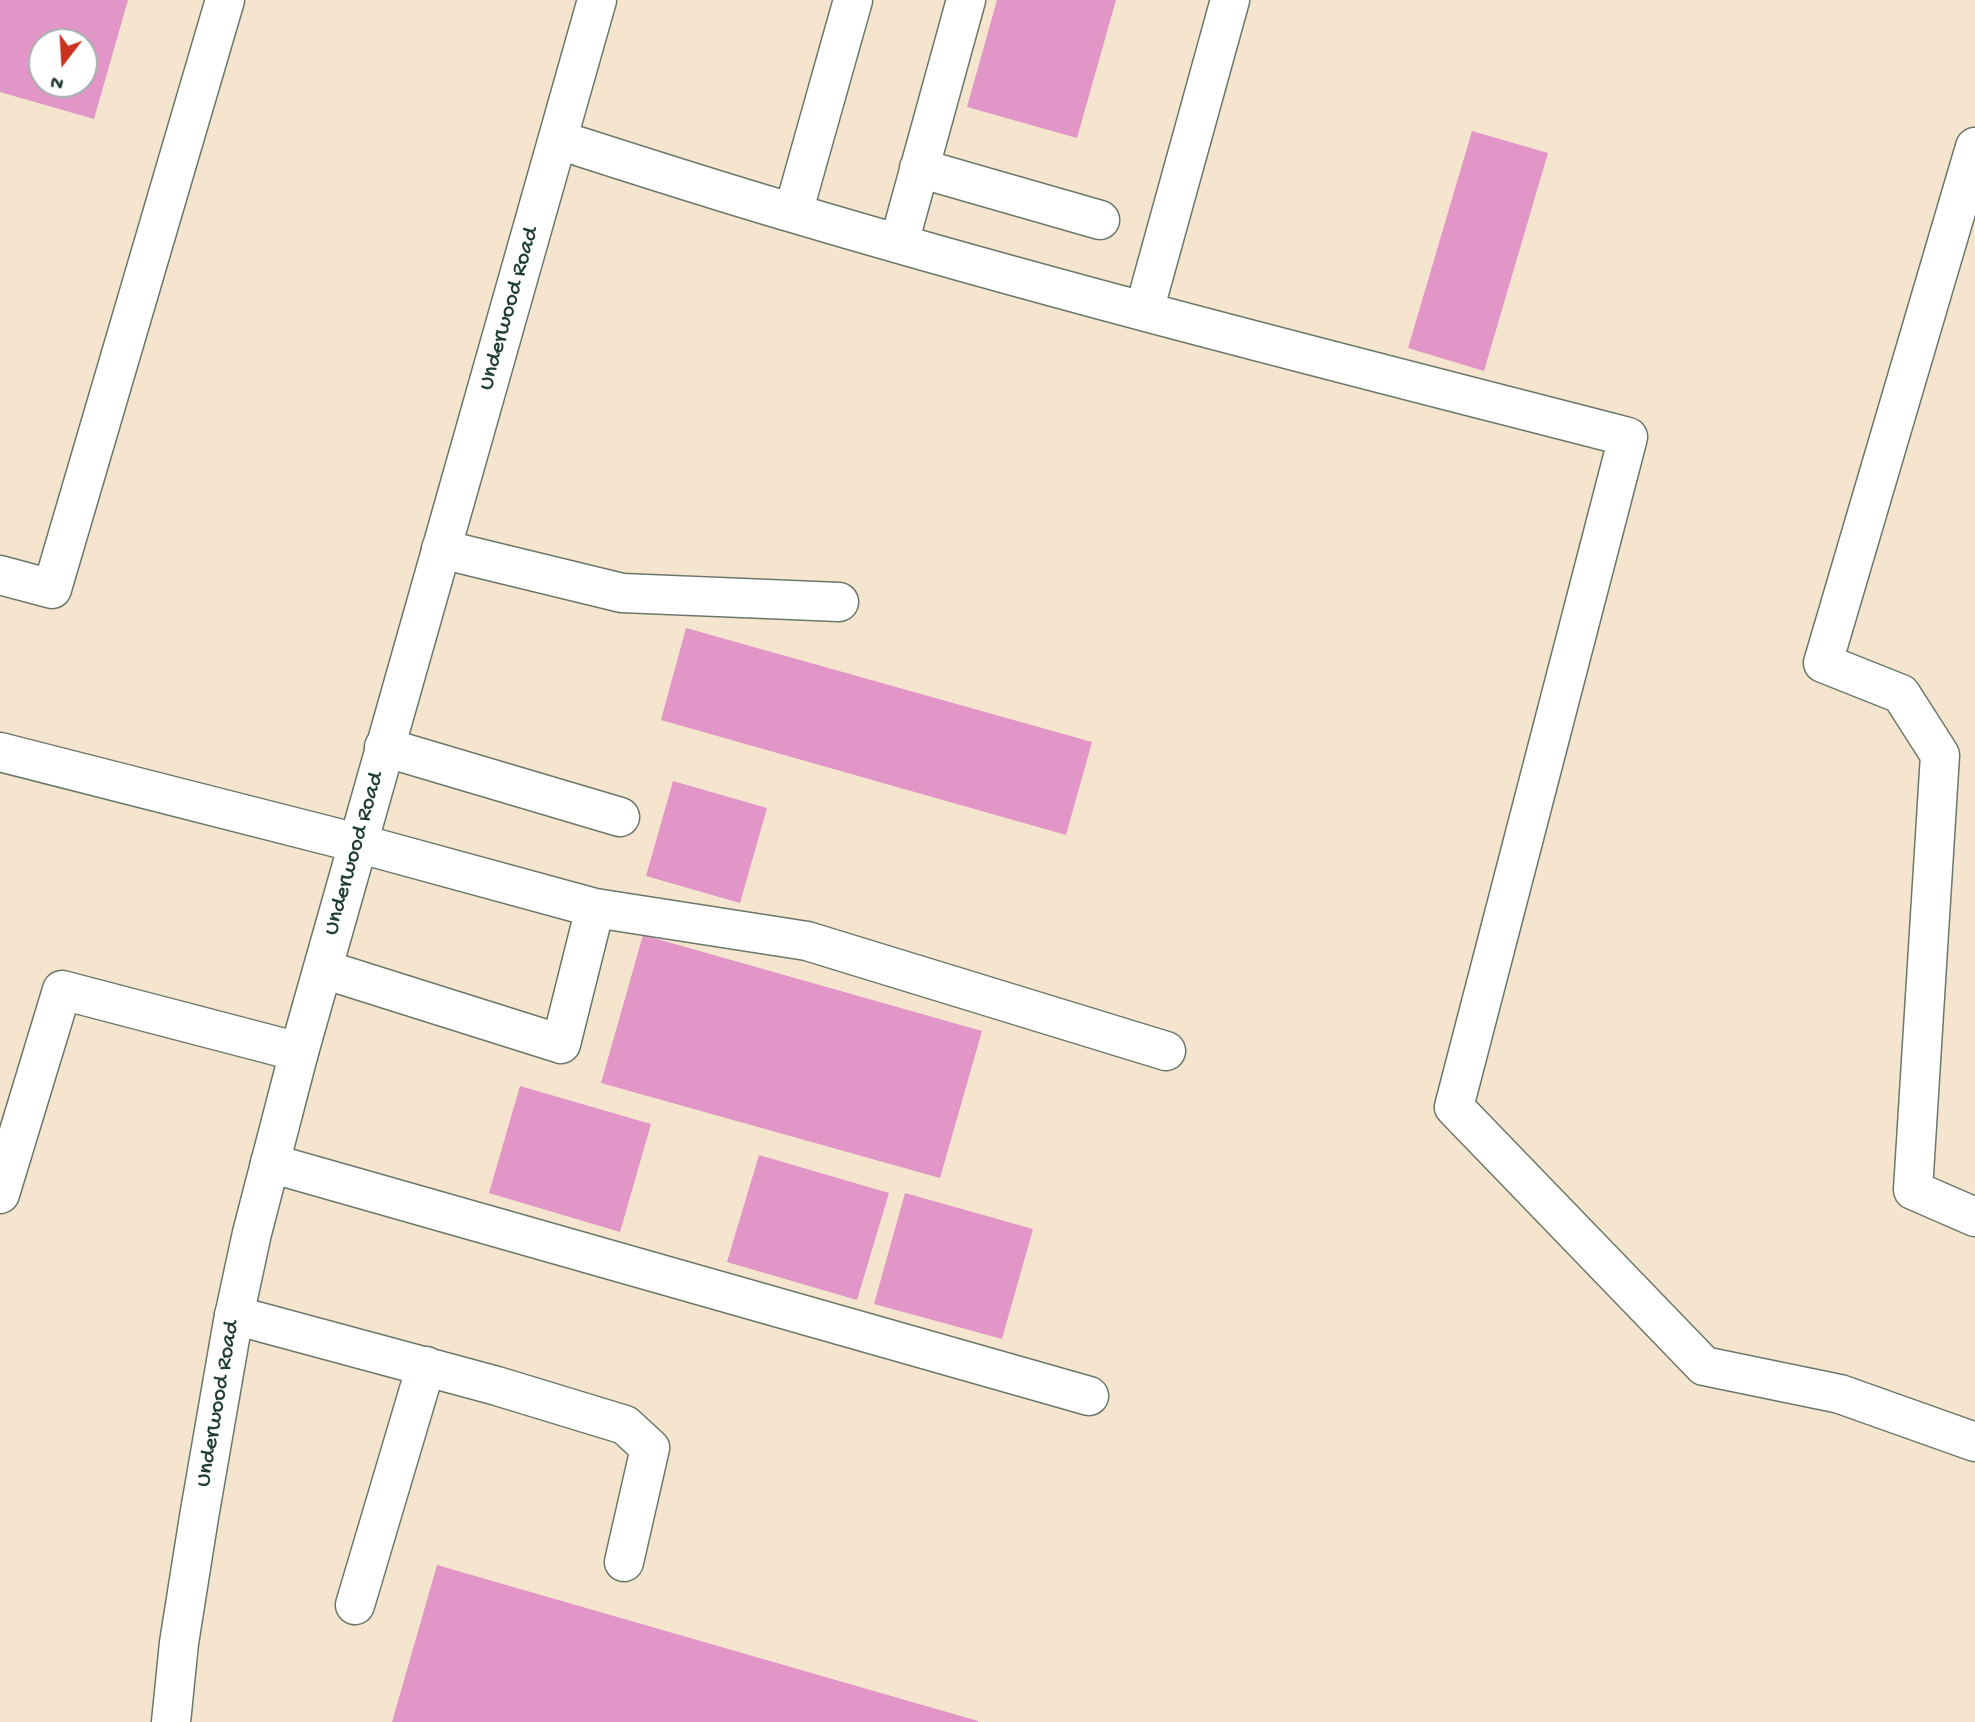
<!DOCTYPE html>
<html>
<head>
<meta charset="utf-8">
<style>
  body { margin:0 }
  #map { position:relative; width:1975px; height:1722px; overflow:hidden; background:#f5e5ce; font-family:"Gochi Hand",sans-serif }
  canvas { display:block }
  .north { position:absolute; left:28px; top:28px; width:70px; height:70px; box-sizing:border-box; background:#fff; border:2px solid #a5b1ae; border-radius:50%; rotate:197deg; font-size:19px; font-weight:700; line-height:28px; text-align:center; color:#1f3d34 }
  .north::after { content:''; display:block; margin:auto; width:24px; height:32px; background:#c8321e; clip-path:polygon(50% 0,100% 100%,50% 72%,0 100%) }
</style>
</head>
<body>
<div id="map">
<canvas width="1975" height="1722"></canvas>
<div class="north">N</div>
</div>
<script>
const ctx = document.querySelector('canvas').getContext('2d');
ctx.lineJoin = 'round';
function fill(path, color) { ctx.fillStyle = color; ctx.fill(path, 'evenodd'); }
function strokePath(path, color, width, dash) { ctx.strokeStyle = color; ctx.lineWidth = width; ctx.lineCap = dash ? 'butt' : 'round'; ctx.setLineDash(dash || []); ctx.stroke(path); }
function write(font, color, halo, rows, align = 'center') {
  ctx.font = font + ' "Gochi Hand",sans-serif'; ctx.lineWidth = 5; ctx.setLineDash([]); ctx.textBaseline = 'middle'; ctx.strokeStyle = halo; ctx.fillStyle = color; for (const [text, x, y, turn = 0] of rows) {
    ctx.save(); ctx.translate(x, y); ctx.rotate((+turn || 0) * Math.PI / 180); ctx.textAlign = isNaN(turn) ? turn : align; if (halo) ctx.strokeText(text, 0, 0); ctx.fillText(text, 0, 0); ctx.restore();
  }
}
const building = new Path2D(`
  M0,0h128l-34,119 -94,-27zM42,42h42v42h-42z
  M997,0h119l-39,138 -110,-31z
  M1472,131l76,22 -64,218 -76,-23z
  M686,628l406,114 -26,93 -405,-115z
  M673,781l94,27 -27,95 -94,-27z
  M643,935l339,96 -42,147 -339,-95z
  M520,1086l131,38 -31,108 -131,-39z
  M759,1155l130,38 -32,107 -130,-38z
  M905,1193l128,36 -31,110 -128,-35z
  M437,1565l541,156v1h-586z`);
const minor = new Path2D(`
  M559,140c78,25 155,50 234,73 276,82 556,152 835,224l-174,670 250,259 136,28 135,48
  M1975,147l-152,516 78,31 39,61 -27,435 62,27
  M919,168l181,52
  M793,213l60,-213
  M899,243l67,-243
  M1144,311l86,-311
  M441,549l181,44 217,9
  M0,575l52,14 173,-589
  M384,747l236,70
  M0,752l357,91 238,65 -34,136 -238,-75
  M595,908l212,33 359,110
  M270,1163l819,233
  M0,1194l62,-204 237,62
  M234,1315l263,71 128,39 25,23 -26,114
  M355,1605l71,-239`);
const major = new Path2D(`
  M171,1722l8,-79 20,-126 34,-196 19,-88 47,-181 298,-1052`);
const streetNames = [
  ["Underwood Road",510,309,-74],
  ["Underwood Road",355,854,-74],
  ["Underwood Road",219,1404,-80]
];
fill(building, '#e196c7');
strokePath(minor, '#6a786a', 41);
strokePath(major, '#6a786a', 41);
strokePath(minor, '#fff', 38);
strokePath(major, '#fff', 38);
write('23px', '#1f3d34', '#fff', streetNames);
</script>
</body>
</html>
